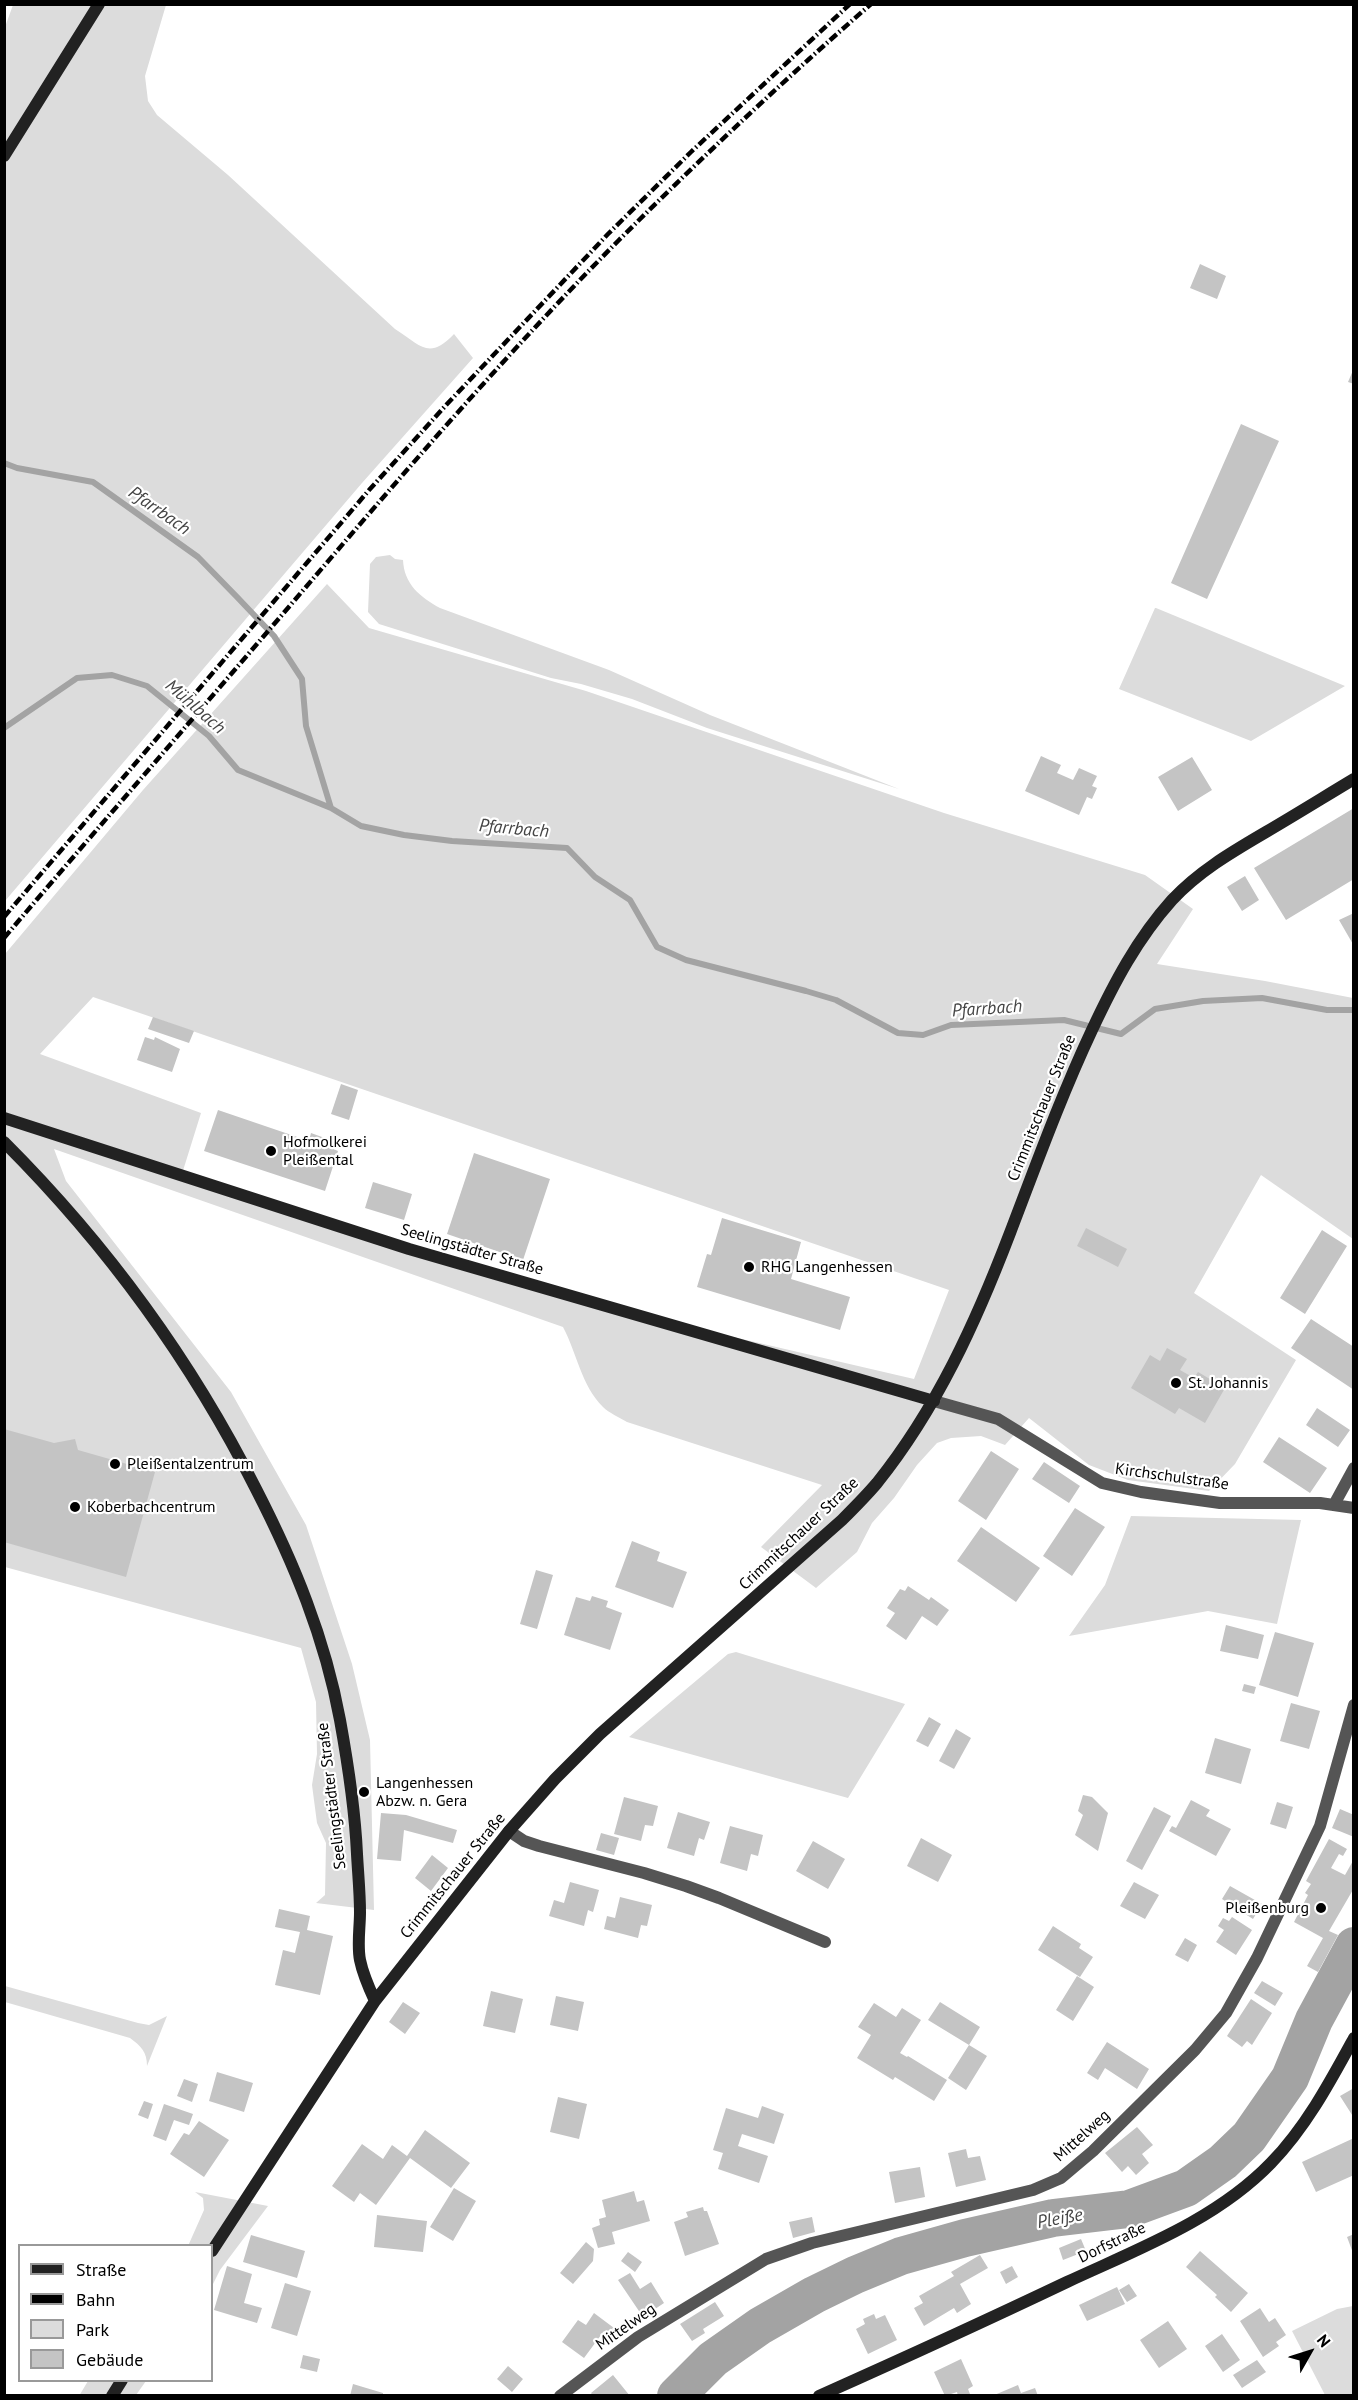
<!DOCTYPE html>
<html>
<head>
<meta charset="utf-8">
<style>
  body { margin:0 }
  #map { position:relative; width:1358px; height:2400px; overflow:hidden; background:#fff; font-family:"PT Sans",sans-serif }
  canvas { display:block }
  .frame { position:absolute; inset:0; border:6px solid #000; pointer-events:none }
  .legend { position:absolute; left:18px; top:2244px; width:195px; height:138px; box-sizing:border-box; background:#fff; border:2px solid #999; margin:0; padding:8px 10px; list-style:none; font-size:18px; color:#000 }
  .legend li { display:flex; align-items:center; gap:12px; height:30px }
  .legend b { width:30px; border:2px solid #999 }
  .north { position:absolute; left:1280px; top:2322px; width:60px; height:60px; -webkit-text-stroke:4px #fff; paint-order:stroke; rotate:51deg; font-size:16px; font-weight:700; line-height:24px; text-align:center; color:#000 }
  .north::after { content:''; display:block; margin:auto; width:21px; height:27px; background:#000; clip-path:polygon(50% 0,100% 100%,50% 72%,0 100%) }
</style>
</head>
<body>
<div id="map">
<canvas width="1358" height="2400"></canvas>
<div class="frame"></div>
<ul class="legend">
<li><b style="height:8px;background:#222"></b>Straße</li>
<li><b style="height:8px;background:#000"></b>Bahn</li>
<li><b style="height:16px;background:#dcdcdc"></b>Park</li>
<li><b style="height:16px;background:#c4c4c4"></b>Gebäude</li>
</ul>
<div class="north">N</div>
</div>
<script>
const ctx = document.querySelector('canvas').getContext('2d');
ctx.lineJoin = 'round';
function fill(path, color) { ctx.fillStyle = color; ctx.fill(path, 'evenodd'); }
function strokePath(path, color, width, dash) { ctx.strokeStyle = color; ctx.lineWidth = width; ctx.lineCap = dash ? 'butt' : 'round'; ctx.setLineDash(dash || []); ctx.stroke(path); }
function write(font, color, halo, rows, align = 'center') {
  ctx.font = font + ' "PT Sans",sans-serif'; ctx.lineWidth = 4.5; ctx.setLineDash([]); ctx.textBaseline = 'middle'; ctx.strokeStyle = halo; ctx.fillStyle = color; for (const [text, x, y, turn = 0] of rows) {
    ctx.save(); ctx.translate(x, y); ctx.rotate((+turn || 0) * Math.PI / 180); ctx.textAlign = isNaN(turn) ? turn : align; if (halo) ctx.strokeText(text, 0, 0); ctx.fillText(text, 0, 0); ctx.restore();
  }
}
const green = new Path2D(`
  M13,5h153l-21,71 3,25 9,14 71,60 167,154c26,16 33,32 59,5l19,24 -111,125 -357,418v-874z
  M390,555l5,4 8,1c1,24 17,37 37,48l169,62 101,45 189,74 -192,-61 -75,-29 -51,-15 -30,-6 -172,-54 -11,-12 2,-48 6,-7z
  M327,584l42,44 217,63 358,122 201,62 48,34 -36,55 108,17 88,17v241l-92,-64 -67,118 102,67 -61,104 -26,27 -81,-11 -39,-15 -60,-47 -24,27 -24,-9 -30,2 -14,5 -20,22 -23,33 -22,25 -15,29 -41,36 -55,-41 61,-62 -195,-63c-8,-5 -18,-9 -24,-15 -22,-22 -26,-54 -40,-80l-509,-178 12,32 165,211 75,133 46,139 18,76 4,170 -58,-7 9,-8 1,-52 -9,-20 -5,-38 5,-31 -1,-52 -15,-54 -296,-81v-613l138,-164zM93,997l856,293 -35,89 -344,-80 -389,-122 20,-64 -161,-59z
  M1155,608h1l189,78 -94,55 -132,-52z
  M1131,1516l170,4 -24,104 -69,-13 -139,25 36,-51z
  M736,1652l169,52 -57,94 -219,-61 99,-83z
  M5,1986l133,37 11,2 18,-9 -20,50c0,-14 -6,-20 -17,-28l-125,-36z
  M195,2192l73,14 -48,64 -8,16v-40h-24l16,-36 -1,-12z
  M1353,2306v89h-28l-33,-64 45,-22z
  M88,2381h58l-10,14 -57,1z`);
const stream = new Path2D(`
  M4,463l13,5 76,14 105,75 39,40 37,39 28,43 4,47 25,82 30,18 43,9 48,6 115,7 28,29 35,23 27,47 29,13 120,31 30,9 62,33 25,2 28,-10 113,-5 57,14 34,-25 48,-8 59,-3 65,12h27
  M4,728l73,-50 35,-3 35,11 62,50 29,34 93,38`);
const river = new Path2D(`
  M676,2396l37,-37 47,-33 54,-31 41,-20 46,-19 64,-18 88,-20 76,-9 57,-21 37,-26 26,-25 41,-59 24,-58 40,-74`);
const building = new Path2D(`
  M1200,264l26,12 -9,23 -27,-11z
  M1354,368v16l-6,-2z
  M1241,424l38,17 -72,158 -36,-16z
  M1041,756l20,9 -4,8 16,7 6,-12 18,8 -5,10 5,2 -5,11 -5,-2 -8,18 -54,-24z
  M1192,757l20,33 -34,21 -20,-34z
  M1354,808v71l-68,41 -32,-52z
  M1245,876l14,24 -17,11 -15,-24z
  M1354,913v33l-15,-26z
  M153,1017l41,14 -5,12 -41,-14z
  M145,1037l9,3 1,-3 25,12 -8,23 -35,-12z
  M341,1084l17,6 -9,30 -18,-6z
  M218,1110l91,31 2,-8 22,8 -2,7 7,3 -13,40 -121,-40z
  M474,1153l76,26 -27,81 -76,-26z
  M373,1182l39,12 -8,26 -39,-12z
  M722,1218l79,24 -10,37 59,18 -10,33 -143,-43 10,-33 4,1z
  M1086,1228l41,21 -9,18 -41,-21z
  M1322,1230l25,16 -42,68 -25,-16z
  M1311,1319l43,28v43l-63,-42z
  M1167,1348l20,11 -7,11 14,8 4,-6 27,16 -20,35 -26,-15 -4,6 -44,-26 19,-33 10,6z
  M1317,1408l33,22 -12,17 -32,-22z
  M4,1429l50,14 21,-4 3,11 77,22 -29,105 -122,-35z
  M1279,1437l48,31 -17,25 -47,-31z
  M991,1451l28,18 -33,51 -28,-19z
  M1044,1462l36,24 -11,17 -37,-24z
  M1075,1508l30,19 -33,49 -29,-20z
  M981,1527l59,41 -24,34 -59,-41z
  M632,1541l28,11 -3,9 30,11 -14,36 -58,-21z
  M536,1570l17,5 -16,54 -17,-5z
  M908,1586l21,14 2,-3 18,13 -12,16 -15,-10 -16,24 -20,-14 9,-13 -8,-5 13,-19 5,2z
  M592,1596l16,5 -2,6 16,6 -12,37 -46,-15 12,-38 14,4z
  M1226,1625l38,10 -6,24 -38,-8z
  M1275,1632l39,11 -16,54 -39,-12z
  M1244,1684l12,3 -2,7 -12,-3z
  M1291,1703l29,8 -11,38 -29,-8z
  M929,1717l12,7 -13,23 -12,-6z
  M956,1729l15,9 -17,31 -15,-8z
  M1215,1738l36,11 -10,35 -36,-11z
  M1083,1795l9,2 16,16 -10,38 -23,-16 8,-20 -5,-4z
  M624,1797l34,9 -5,20 -8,-1 -4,16 -27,-7z
  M1191,1800l19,10 -4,6 25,13 -15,27 -47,-25 3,-5 4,2z
  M1277,1802l16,5 -7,22 -16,-5z
  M1154,1807l17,9 -29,54 -16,-9z
  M1340,1809l14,6v22l-22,-9z
  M678,1812l32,10 -6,18 -5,-2 -5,18 -27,-8z
  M381,1813l25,2 51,15 -4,13 -49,-13 -3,31 -24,-2z
  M730,1826l33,9 -5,21 -7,-2 -4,17 -27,-8z
  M601,1833l18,5 -5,17 -18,-5z
  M921,1838l31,17 -14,27 -31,-16z
  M1329,1839l18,10 -4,7 -4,-2 -8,14 14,7 9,-16v29l-25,43 9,4 -20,37 -11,-6 16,-28 -29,-16 14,-27 -3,-2 6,-9 -5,-3z
  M813,1841l32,18 -17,30 -32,-18z
  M432,1855l16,13 -17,23 -16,-13z
  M570,1882l29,8 -6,22 -5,-2 -4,16 -35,-10 5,-16 10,3z
  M1134,1882l25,13 -14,24 -25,-13z
  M1230,1886l32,18 -9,15 -31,-20z
  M620,1897l32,8 -5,21 -6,-1 -3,13 -34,-9 3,-13 8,2z
  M279,1909l31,7 -3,14 26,6 -13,59 -45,-10 8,-35 12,3 5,-21 -25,-5z
  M1232,1917l20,13 -16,25 -20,-13 8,-12 -6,-4 5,-8 6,3z
  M1053,1926l28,18 -2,4 14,9 -13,20 -42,-27z
  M1185,1938l12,7 -9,17 -13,-7z
  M1077,1976l17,11 -21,34 -17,-11z
  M1262,1981l21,12 -8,13 -21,-13z
  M491,1991l32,8 -8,34 -32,-7z
  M556,1996l28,6 -6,29 -28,-6z
  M1251,1999l21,14 -20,32 -5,-4 -5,6 -15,-11z
  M403,2002l17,11 -15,21 -16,-12z
  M940,2002l40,25 -11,18 -41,-25z
  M874,2003l22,14 6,-9 19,12 -21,33 7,4 1,-1 39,24 -13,21 -39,-24 -2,3 -36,-22 14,-23 -13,-8z
  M1107,2042l42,27 -12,20 -32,-21 -7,12 -11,-7z
  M969,2045l18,11 -21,34 -18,-12z
  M217,2072l36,11 -9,29 -35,-11z
  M184,2079l14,5 -6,18 -15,-6z
  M1354,2088v30l-14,-22z
  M558,2097l29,7 -8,35 -29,-7z
  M144,2101l9,3 -5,15 -10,-4z
  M164,2104l29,10 -4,11 -15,-5 -8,21 -13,-5z
  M762,2106l22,8 -10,30 -32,-10 -4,12 30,10 -9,27 -41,-14 5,-16 -10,-3 13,-42 32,10z
  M199,2121l30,19 -25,37 -34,-23 14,-21 5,2z
  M1137,2127l16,18 -11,9 7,9 -13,12 -8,-9 -6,6 -17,-19z
  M425,2130l45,33 -19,25 -41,-30 -34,47 -16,-12 -6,9 -22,-16 30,-42 21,15 9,-14 15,11z
  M1354,2138v37l-38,17 -14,-30z
  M966,2149l2,9 12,-2 6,24 -30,7 -8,-34z
  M920,2167l5,30 -30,6 -6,-31z
  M454,2188l22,13 -23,40 -23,-14z
  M634,2191l3,11 7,-2 6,21 -38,11 3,12 -17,4 -6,-20 8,-3 -1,-6 7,-2 -4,-17z
  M703,2207l1,4h3l12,33 -34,12 -11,-34 14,-5 -2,-5z
  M377,2215l50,6 -4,31 -49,-5z
  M812,2217l3,15 -22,6 -4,-16z
  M1354,2234v19h-1l-6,-16z
  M251,2235l54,16 -8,27 -54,-16z
  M1081,2239l5,12 -23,9 -4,-12z
  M586,2242l8,7 -1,12 -20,23 -13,-11z
  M1200,2251l48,42 -17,19 -16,-15 2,-2 -31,-28z
  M628,2252l14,10 -7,10 -14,-11z
  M980,2255l8,13 -28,16 11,20 -14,9 -3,-5 -30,18 -10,-18 9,-5 -4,-7 35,-20 -3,-4z
  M227,2266l25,8 -8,29 18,5 -5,15 -43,-13z
  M1012,2266l6,11 -12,7 -6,-12z
  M630,2273l10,16 11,-7 13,21 -21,14 -25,-37z
  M285,2283l26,8 -14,45 -26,-8z
  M1129,2284l8,12 -10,6 -8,-12z
  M1117,2287l8,17 -38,17 -8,-16z
  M715,2302l9,14 -21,13 2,4 -13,8 -12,-17z
  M1260,2308l9,14 6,-4 11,17 -10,7 3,4 -16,11 -23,-36z
  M594,2313l24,18 -5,7 -9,-7 -20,27 -22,-16 16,-22 8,5z
  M874,2314l2,5 9,-4 12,25 -29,14 -12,-25 9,-5 -2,-5z
  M1168,2321l19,28 -28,19 -19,-28z
  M1222,2334l18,26 -17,12 -18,-26z
  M303,2355l17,4 -3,13 -17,-4z
  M961,2359l12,27 -5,3 2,5 -12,2 -1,-4 -12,4 -11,-24z
  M1257,2360l9,12 -24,16 -9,-13z
  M508,2366l15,13 -11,13 -15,-13z
  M613,2375l17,21h-37l-2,-3z
  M353,2384l30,9v3h-33z
  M1018,2385l3,8 14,-5 3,8h-46z`);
const street = new Path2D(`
  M934,1401l64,18 104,64 39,9 79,11h100l34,5
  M1335,1505l1,-4 18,-33
  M509,1831l15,10 15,5 105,27 42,13 33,12 106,44
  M560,2396l78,-59 128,-78 46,-16 221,-53 28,-12 32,-27 102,-101 31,-37 31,-55 63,-132 34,-121`);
const secondary = new Path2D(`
  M4,156l95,-152
  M4,1118l405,131 525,152
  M4,1142c103,103 187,218 252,347 38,74 69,149 84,231 8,44 15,90 17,134 1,19 3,39 3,58 0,16 -3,33 0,48 3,15 9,28 15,41
  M212,2251l163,-250 134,-170 46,-52 45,-45 242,-214c12,-12 24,-24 35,-37 60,-75 99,-161 133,-250 26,-68 51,-137 82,-203 22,-47 45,-91 80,-130 27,-29 60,-48 94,-68 29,-17 58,-35 88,-53
  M112,2396l10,-16
  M819,2396c83,-37 166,-75 248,-114 71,-33 149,-62 204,-119 35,-36 59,-81 83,-125`);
const rail = new Path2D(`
  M4,917l366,-428 78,-86 160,-169 84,-83 158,-147
  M4,938c86,-101 173,-201 259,-301 116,-135 230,-270 355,-396 82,-82 166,-161 253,-237`);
const markers = [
  [271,1151,6,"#000"],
  [749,1267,6,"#000"],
  [1176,1383,6,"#000"],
  [115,1464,6,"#000"],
  [75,1507,6,"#000"],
  [364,1792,6,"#000"],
  [1321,1908,6,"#000"]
];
const streetNames = [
  ["Crimmitschauer Straße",1042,1108,-68],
  ["Seelingstädter Straße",472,1250,16],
  ["Kirchschulstraße",1172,1477,8],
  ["Crimmitschauer Straße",799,1534,-43],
  ["Seelingstädter Straße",332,1796,-97],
  ["Crimmitschauer Straße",453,1876,-51],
  ["Mittelweg",1082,2136,-42],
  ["Dorfstraße",1112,2243,-26],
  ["Mittelweg",626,2327,-35]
];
const poiNames = [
  ["Hofmolkerei",283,1142],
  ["Pleißental",283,1160],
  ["RHG Langenhessen",761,1267],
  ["St. Johannis",1188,1383],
  ["Pleißentalzentrum",127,1464],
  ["Koberbachcentrum",87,1507],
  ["Langenhessen",376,1783],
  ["Abzw. n. Gera",376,1801],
  ["Pleißenburg",1309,1908,"right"]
];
const waterNames = [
  ["Pfarrbach",159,511,35],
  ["Mühlbach",195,707,41],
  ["Pfarrbach",514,829,5],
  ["Pfarrbach",987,1009,-4],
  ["Pleiße",1060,2219,-10]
];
fill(green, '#dcdcdc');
strokePath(stream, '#a3a3a3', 6);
strokePath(river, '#a3a3a3', 38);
fill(building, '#c4c4c4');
strokePath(street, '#555', 12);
strokePath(secondary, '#222', 12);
strokePath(rail, '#000', 4.5, [9, 3, 1.5, 3]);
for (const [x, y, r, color] of markers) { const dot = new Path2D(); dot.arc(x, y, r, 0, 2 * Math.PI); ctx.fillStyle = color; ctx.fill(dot); strokePath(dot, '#fff', 2); }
write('16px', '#000', '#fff', streetNames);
write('16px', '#000', '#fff', poiNames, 'left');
write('italic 18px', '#444', '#fff', waterNames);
</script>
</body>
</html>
